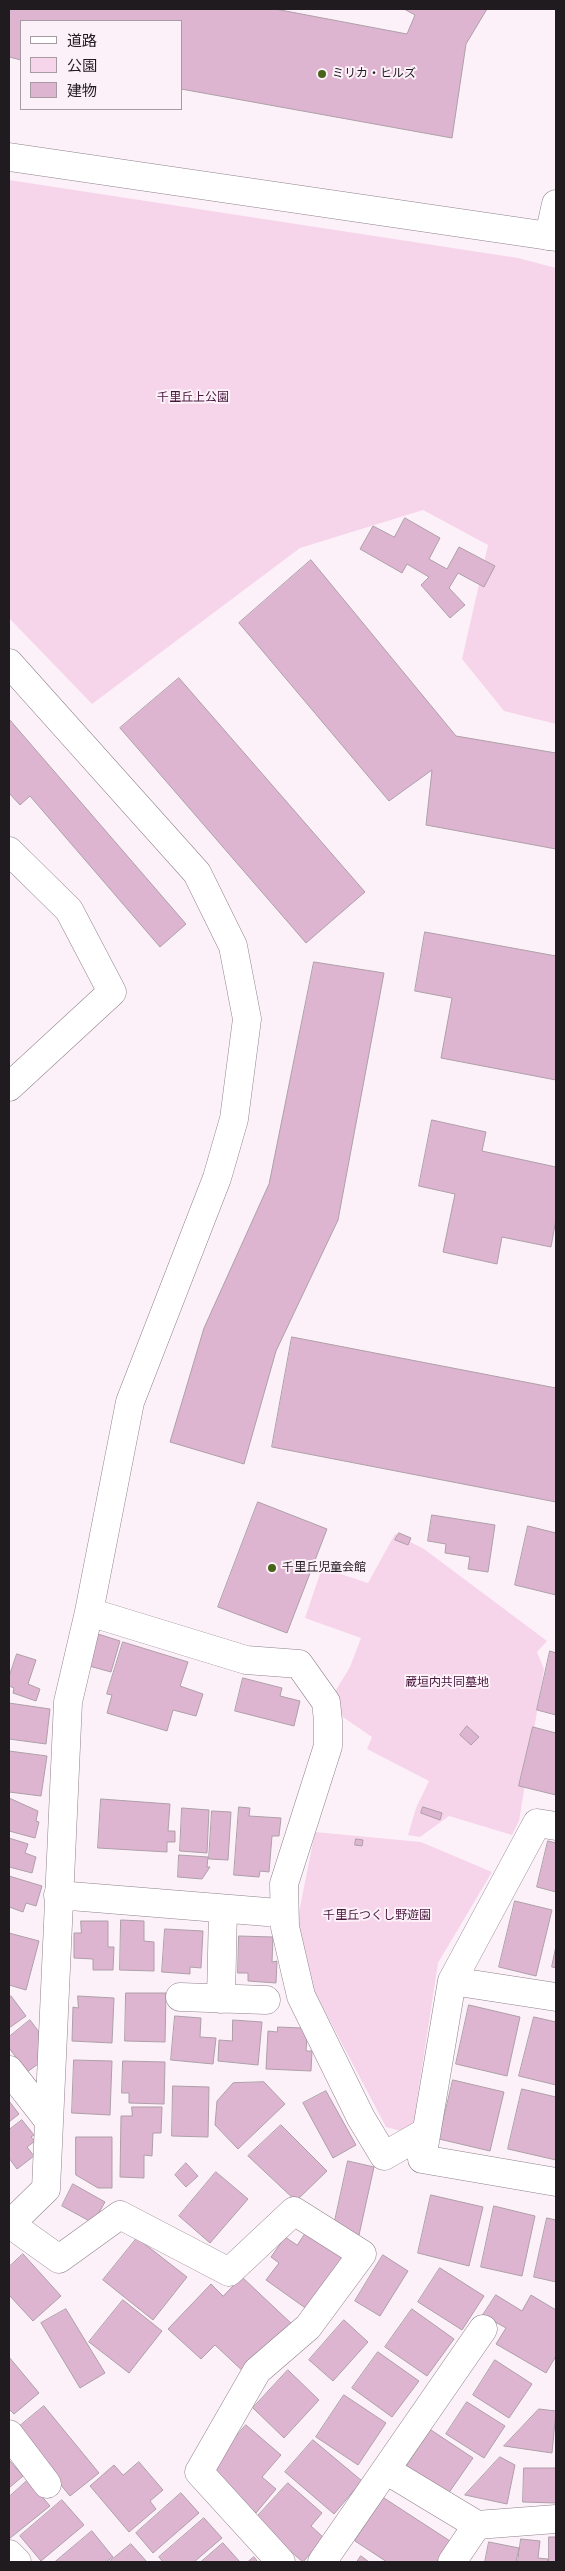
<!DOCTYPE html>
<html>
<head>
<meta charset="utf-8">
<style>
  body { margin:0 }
  #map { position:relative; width:565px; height:2571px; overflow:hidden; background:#fdf1f9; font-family:"Roboto Condensed","Noto Sans JP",sans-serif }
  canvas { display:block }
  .frame { position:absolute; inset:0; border:10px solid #201b1e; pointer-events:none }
  .legend { position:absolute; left:20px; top:20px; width:162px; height:90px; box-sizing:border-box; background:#fdf1f9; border:1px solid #a59ba1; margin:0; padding:6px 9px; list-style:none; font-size:15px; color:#201b1e }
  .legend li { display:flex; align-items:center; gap:10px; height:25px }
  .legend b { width:25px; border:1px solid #a59ba1 }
</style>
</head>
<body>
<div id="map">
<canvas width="565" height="2571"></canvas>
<div class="frame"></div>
<ul class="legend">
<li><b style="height:6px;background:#fff"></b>道路</li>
<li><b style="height:14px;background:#f6d5eb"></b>公園</li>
<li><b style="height:14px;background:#deb5d0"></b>建物</li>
</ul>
</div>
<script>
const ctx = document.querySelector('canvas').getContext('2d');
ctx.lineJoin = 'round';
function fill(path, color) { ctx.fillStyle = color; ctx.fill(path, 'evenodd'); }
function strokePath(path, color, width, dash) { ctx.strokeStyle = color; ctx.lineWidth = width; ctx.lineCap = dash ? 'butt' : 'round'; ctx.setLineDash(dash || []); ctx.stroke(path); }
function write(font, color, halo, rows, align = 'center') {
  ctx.font = font + ' "Roboto Condensed","Noto Sans JP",sans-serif'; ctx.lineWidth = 4; ctx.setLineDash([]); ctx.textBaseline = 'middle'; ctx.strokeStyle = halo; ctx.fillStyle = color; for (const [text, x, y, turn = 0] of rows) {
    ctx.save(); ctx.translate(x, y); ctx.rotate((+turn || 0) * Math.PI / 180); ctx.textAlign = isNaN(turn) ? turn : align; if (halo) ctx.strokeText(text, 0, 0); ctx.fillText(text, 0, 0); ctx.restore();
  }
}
const green = new Path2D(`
  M9,180l509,78 38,10v456l-52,-13 -42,-52 26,-114 -65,-35 -123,38 -208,156 -83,-86z
  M395,1534l29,15 123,92 -10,11 7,17 -25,152 -7,14 -63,-19 -29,21 -12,-2 8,-27 13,-27 -62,-32 5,-12 -35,-24 -6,-15 19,-31 11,-29 -56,-20 17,-50 46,15z
  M315,1832l106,10 71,30 -54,91 -25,163 -12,5 -15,-4 -85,-161 -3,-49z`);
const building = new Path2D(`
  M9,9h266l132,25 8,-19 -11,-6h83l-21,35 -14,94 -271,-49v-68h-160v39l-12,-3z
  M405,518l35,20 -11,21 18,10 12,-22 36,19 -11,21 -26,-14 -9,15 16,17 -15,13 -29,-33 8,-8 -22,-13 -5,9 -42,-24 13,-23 21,11z
  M311,560l145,176 100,17v96l-130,-24 6,-55 -43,31 -150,-178z
  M179,678l186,214 -59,51 -186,-215z
  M9,719l177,205 -26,23 -130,-151 -10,9 -11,-12z
  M425,932l131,24v124l-115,-22 11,-60 -37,-7z
  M314,962l70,11 -46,247 -62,131 -32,113 -74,-22 34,-114 65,-144z
  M432,1120l54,12 -4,19 74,16v52l-5,28 -49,-10 -5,27 -54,-12 12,-58 -36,-8z
  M292,1337l264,51v114l-284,-55z
  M258,1502l69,27 -40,104 -69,-26z
  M432,1515l63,10 -7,47 -20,-3 2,-12 -25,-4 1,-9 -18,-3z
  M528,1526l28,7v62l-41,-10z
  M399,1533l12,5 -3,7 -13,-5z
  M98,1634l22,7 -9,31 -22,-6z
  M123,1642l65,20 -8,24 23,8 -7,22 -23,-6 -6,21 -60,-18 5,-18 -5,-1z
  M550,1651l6,2v62l-19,-5z
  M17,1654l19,6 -8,24 12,5 -4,12 -23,-8 1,-5 -5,-2v-9z
  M243,1678l39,10 -2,8 20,5 -6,25 -59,-15z
  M9,1703l41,6 -4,35 -37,-5z
  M467,1726l12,11 -8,8 -11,-10z
  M533,1727l23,6v62l-37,-9z
  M9,1751l38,5 -6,40 -32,-4z
  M9,1798l29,13 -2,10 3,1 -4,16 -26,-7z
  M101,1799l69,5 -2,27h7v11h-8v10l-69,-4z
  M239,1807l11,1 -1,8 32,2 -2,18h-7l-3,36 -9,-1 -1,6 -25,-2z
  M423,1807l19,6 -2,7 -19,-7z
  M182,1808l27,2 -2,43 -27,-2z
  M212,1811l19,1 -3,48 -19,-1z
  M9,1838l19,6 -3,9 11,4 -4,16 -23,-6z
  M356,1839l7,1 -1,6 -7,-1z
  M548,1841l8,2v49l-19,-5z
  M179,1855l29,2 -1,10h3l-8,12 -24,-2z
  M9,1876l33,10 -6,20 -10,-3 -3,9 -14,-5z
  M515,1901l37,9 -16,66 -37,-9z
  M121,1920l23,1v20l10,1v29l-34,-1z
  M81,1921h27v26h6l-1,23h-20v-11l-19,-1v-25h7z
  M165,1929l38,2 -2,37 -11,-1v7l-28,-2z
  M9,1933l30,8 -13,49 -17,-5z
  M239,1936l34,1 -1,25 5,-1 -1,22 -28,-2v-8h-10z
  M556,1946v22l-4,-1z
  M126,1993h40l-1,49 -40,-1z
  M11,1996l15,20 -17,12v-30z
  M78,1996l36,2 -2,45 -40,-2 1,-34 5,1z
  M469,2005l51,12 -13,59 -51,-12z
  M175,2016l26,2 -1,19 16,1 -3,26 -42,-4z
  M534,2017l22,5v63l-37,-9z
  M30,2020l9,12 -1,32 -11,8 -18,-24v-11z
  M233,2020l29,2 -4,43 -40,-4 1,-21 13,1z
  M278,2027l24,1 5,8 -1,15h6l-1,20 -45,-2 2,-38 9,1z
  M74,2060l38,1 -2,54 -38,-2z
  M123,2061l42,1 -1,42 -35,-1v-10h-7z
  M453,2080l51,12 -14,59 -51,-12z
  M264,2082l21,22 -47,45 -23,-24 2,-24 16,-18z
  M173,2086l36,1 -1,50 -36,-1z
  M522,2089l34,8v63l-48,-11z
  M326,2091l30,54 -23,13 -30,-55z
  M9,2101l10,13 -10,8z
  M132,2107h30l-1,26h-8l-1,23 -8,-1v23l-24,-1 1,-61h11z
  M22,2120l12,15 -3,2 4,4 -8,6 7,9 -17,13 -8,-11v-28z
  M281,2125l46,46 -31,30 -48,-45z
  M76,2137h36v51h-14l-22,-13z
  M348,2161l26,6 -15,68 -26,-5z
  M186,2163l12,13 -12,11 -11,-12z
  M216,2172l32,27 -38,44 -31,-27z
  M73,2184l32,18 -12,21 -31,-17z
  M431,2195l52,12 -14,59 -51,-13z
  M494,2206l41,10 -13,60 -41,-9z
  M547,2218l9,2v62l-22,-5z
  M307,2231l41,29 -37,52 -45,-32 13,-17 -8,-6 14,-20 12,8z
  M137,2238l50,39 -34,43 -50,-40z
  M23,2254l38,42 -28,25 -24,-26v-28z
  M383,2255l25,16 -28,45 -25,-15z
  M440,2268l44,28 -22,34 -44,-28z
  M242,2277l52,49 -47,49 -32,-30 -14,14 -33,-30 43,-45 12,12z
  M496,2295l26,16 9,-16 25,15v46l-10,17 -50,-29 10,-16 -23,-13z
  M123,2300l39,31 -33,42 -40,-31z
  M66,2309l39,64 -25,15 -39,-65z
  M412,2309l42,30 -27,37 -42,-29z
  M344,2320l24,22 -35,39 -24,-21z
  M378,2352l41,29 -27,36 -40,-29z
  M9,2357l30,36 -25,21 -5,-5z
  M495,2360l37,24 -23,34 -36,-23z
  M288,2370l31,30 -35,38 -31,-30z
  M344,2395l42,28 -28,42 -42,-28z
  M467,2402l38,24 -21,32 -38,-24z
  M44,2406l55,67 -29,23 -55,-66z
  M539,2409l17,2 -4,42 -48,-7z
  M246,2425l35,30 -19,22 14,12 -20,24 -49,-42z
  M431,2430l42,28 -25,36 -41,-28z
  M313,2440l49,41 -28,33 -49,-42z
  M500,2457l15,8 -8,39 -42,-9z
  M9,2460l14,16 -14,12z
  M139,2462l24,28 -13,11 6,8 -27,23 -39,-46 24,-21 9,10z
  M524,2468h32v35l-33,-1z
  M28,2480l22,26 -41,33v-42z
  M288,2483l34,30 -11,13 13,12 -21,24 -49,-42z
  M181,2493l18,20 -46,40 -17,-20z
  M384,2498l66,43 -13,21h-50l-32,-21z
  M62,2500l22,25 -43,36 -21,-25z
  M204,2518l18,20 -28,24h-31l-4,-5z
  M92,2531l21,26 -7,5h-51z
  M549,2537h7v25h-7z
  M521,2539l19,2 -2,17 10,1 -1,3h-29z
  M489,2542l30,6 -3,14h-31z
  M223,2543l17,19h-39z
  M131,2544l16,18h-38z
  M361,2556l8,6h-12z
  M254,2557l4,5h-10z`);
const street = new Path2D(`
  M549,236l7,-32
  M9,663l188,210 36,73 14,73 -13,100 -17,59 -87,224 -41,210 -21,90 -22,487 -37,36
  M9,851l60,59 43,82 -103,95
  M89,1612l157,48 53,4 27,38 2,19v25l-44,138 1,43 16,69 60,122 23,38 42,-24
  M556,1826l-19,-3 -85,158 -30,178 134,23
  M58,1895l209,17
  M452,1981l104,16
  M180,1997l86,3
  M221,1999l2,-90
  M9,2070l39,50
  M10,2224l49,35 61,-44 109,57 65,-61 68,43 -54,73 -51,44 -58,101 82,90
  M9,2434l38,50
  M386,2470l91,55
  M9,2554l8,8
  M322,2562l161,-233
  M452,2562l25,-37 79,-6`);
const secondary = new Path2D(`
  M9,157l547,80`);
const markers = [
  [322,74,5,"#476418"],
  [272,1568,5,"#476418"]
];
const poiNames = [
  ["ミリカ・ヒルズ",332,74],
  ["千里丘児童会館",282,1568]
];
const parkNames = [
  ["千里丘上公園",193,398],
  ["蔵垣内共同墓地",447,1683],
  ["千里丘つくし野遊園",377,1916]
];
fill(green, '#f6d5eb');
fill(building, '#deb5d0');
strokePath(building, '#ad9fa8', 1);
strokePath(street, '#8f828a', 29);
strokePath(secondary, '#8f828a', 29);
strokePath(street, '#fff', 28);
strokePath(secondary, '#fff', 28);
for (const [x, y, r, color] of markers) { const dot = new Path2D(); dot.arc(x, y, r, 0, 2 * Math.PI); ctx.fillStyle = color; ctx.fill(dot); strokePath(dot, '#fdf1f9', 2); }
write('12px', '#201b1e', '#fdf1f9', poiNames, 'left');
write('12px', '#47173c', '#fdf1f9', parkNames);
</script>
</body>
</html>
